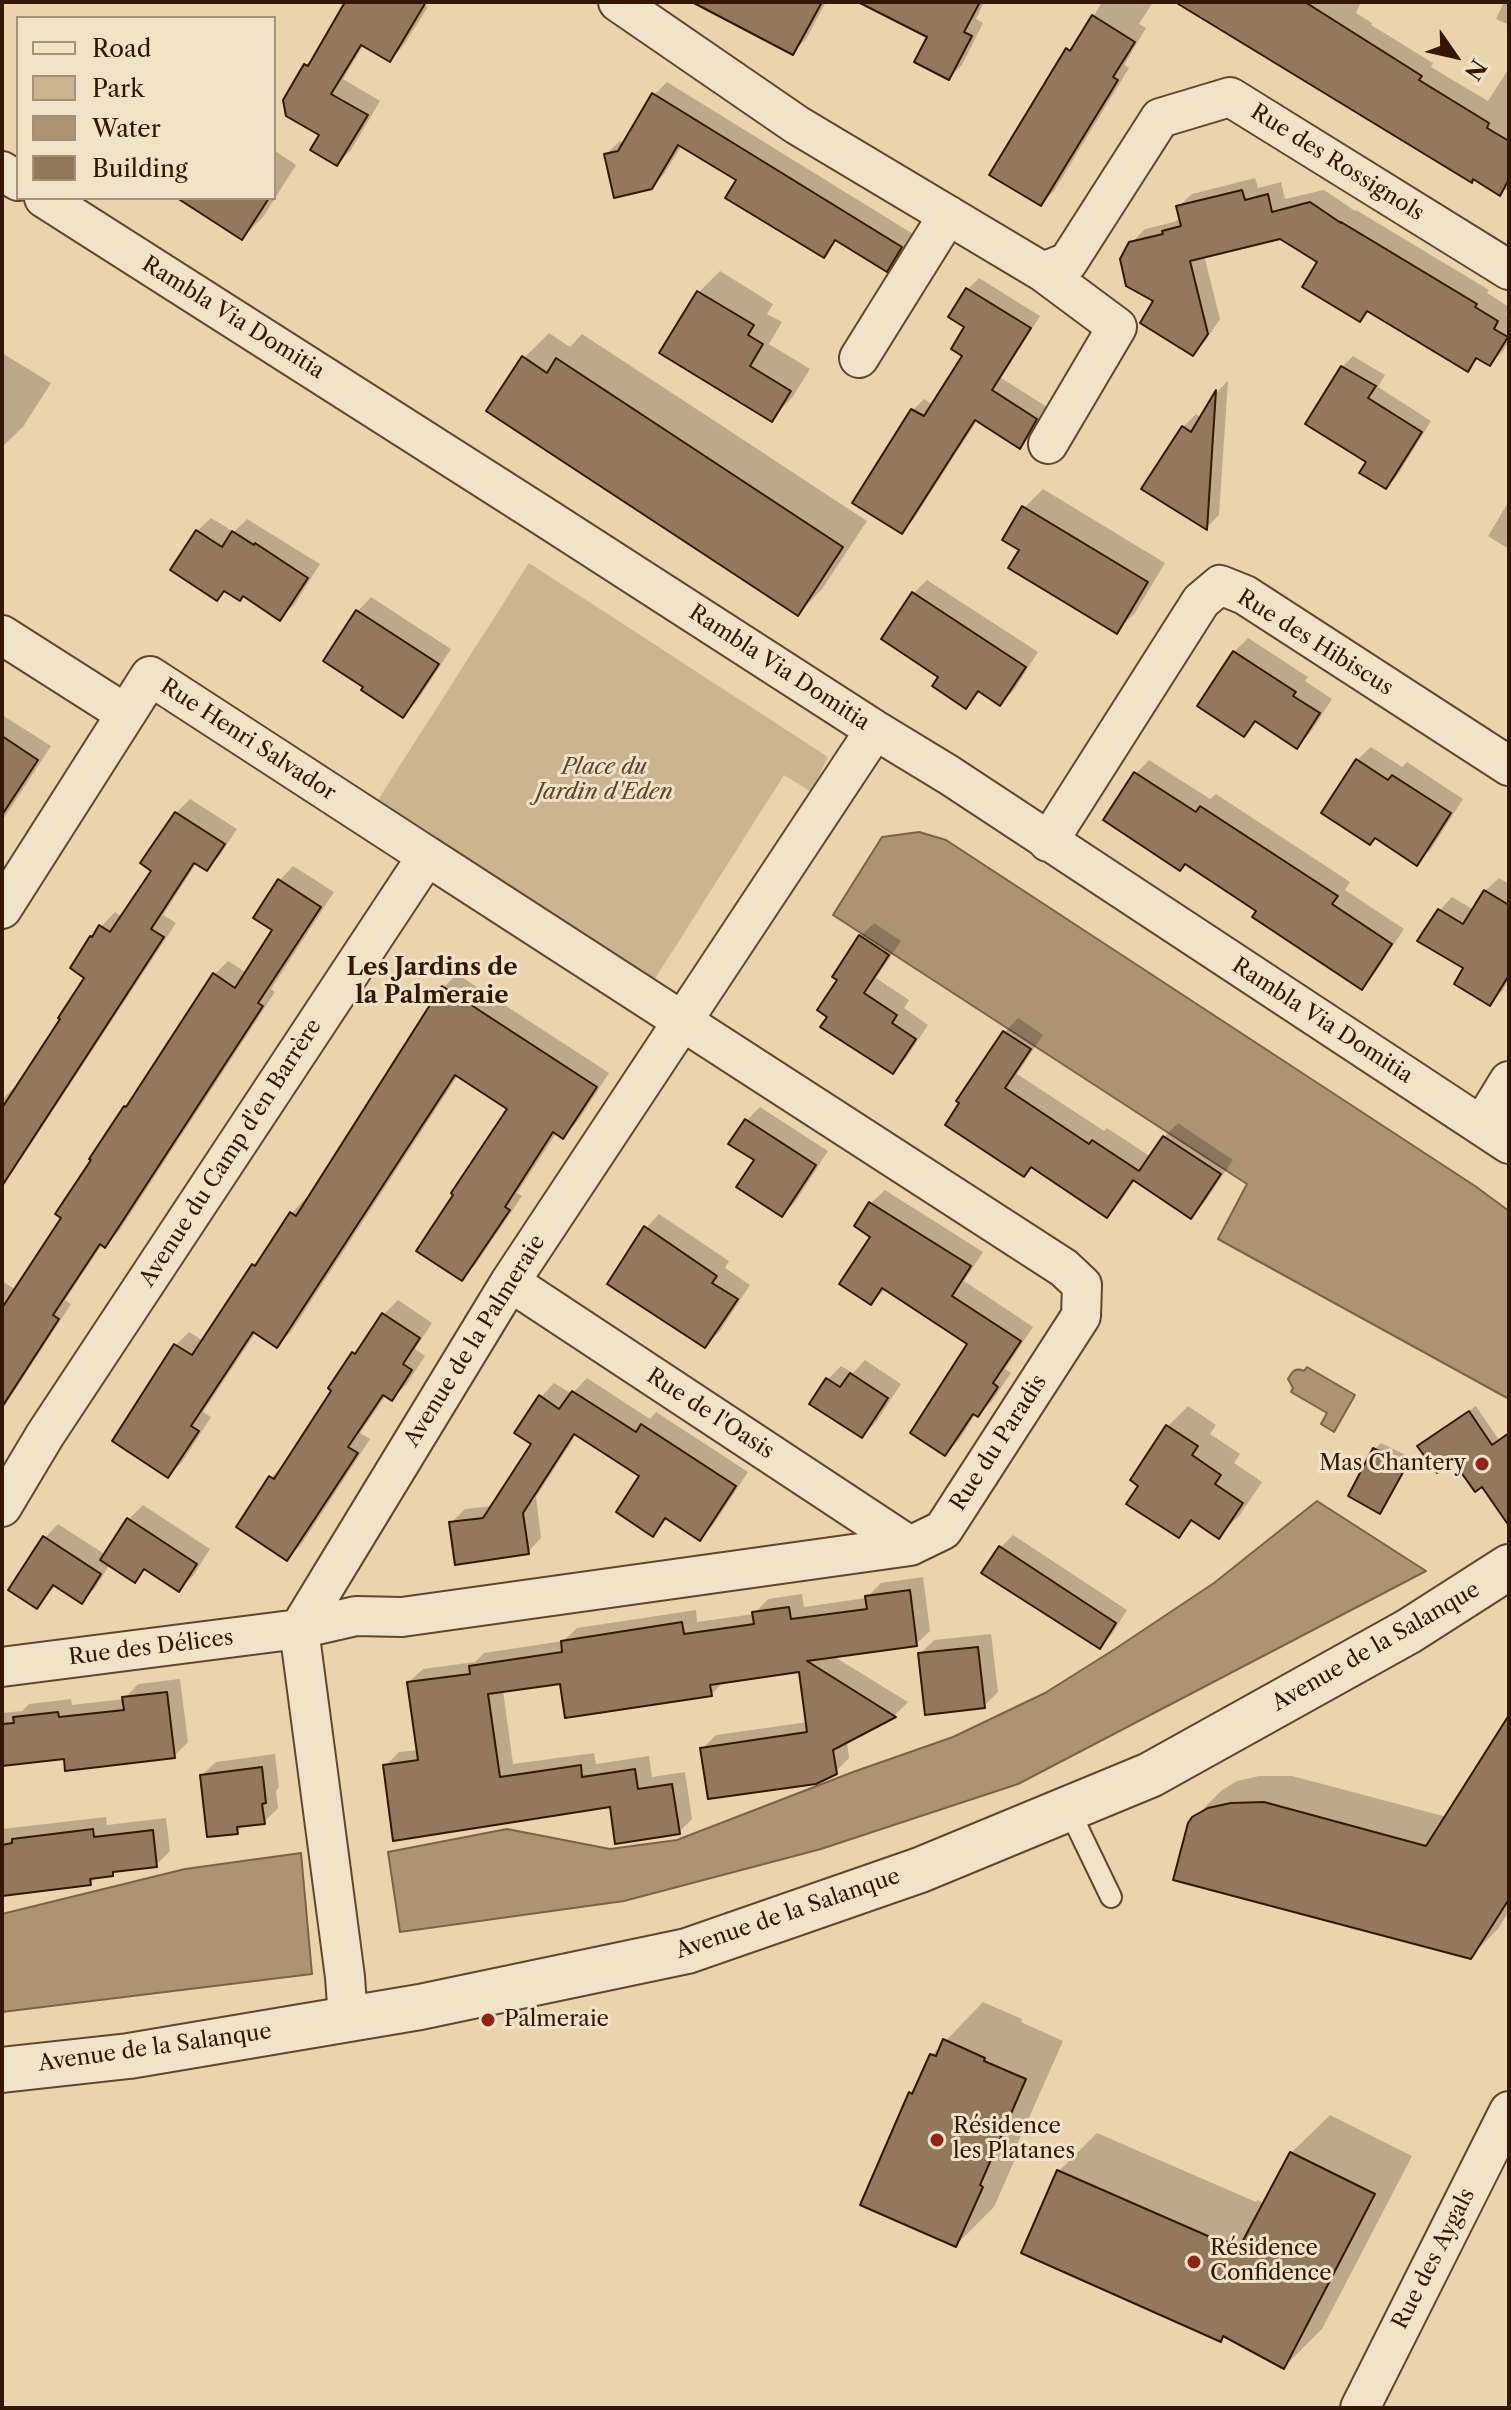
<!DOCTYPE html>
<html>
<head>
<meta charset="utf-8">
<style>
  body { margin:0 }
  #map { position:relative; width:1511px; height:2410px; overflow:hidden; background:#ead4ad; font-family:"Libre Caslon Text",serif }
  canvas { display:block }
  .frame { position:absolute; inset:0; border:4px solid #331702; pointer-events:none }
  .legend { position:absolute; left:16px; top:16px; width:260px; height:184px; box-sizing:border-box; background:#f1e3ca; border:2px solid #a5917a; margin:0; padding:10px 14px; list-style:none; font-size:24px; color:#331702 }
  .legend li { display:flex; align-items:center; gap:16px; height:40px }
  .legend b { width:40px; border:2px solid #a5917a }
  .north { position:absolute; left:1415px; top:16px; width:80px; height:80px; -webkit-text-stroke:6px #f1e3ca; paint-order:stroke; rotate:124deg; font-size:22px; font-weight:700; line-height:32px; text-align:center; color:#331702 }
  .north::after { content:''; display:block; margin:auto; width:28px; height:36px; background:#331702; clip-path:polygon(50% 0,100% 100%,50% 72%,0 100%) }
</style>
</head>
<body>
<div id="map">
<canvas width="1511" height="2410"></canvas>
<div class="frame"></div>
<ul class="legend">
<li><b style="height:10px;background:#f1e3ca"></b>Road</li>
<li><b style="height:22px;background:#cbb490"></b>Park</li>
<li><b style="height:22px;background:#ac9473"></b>Water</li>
<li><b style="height:22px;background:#92795b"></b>Building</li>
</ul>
<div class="north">N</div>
</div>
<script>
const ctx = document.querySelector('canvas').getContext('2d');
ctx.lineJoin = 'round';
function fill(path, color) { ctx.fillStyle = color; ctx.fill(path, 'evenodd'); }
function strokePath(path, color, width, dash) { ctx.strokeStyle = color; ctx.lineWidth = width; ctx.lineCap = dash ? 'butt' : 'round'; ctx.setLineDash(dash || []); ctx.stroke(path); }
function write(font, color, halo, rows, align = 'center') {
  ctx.font = font + ' "Libre Caslon Text",serif'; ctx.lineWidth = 6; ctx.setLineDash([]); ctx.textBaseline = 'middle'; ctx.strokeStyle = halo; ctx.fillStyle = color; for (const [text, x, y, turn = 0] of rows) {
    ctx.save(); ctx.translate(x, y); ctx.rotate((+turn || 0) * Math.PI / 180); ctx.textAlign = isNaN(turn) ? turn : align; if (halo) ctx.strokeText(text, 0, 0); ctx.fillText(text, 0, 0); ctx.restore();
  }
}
const green = new Path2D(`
  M529,563l299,194 -17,35 -27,-17 -131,207 -277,-179z`);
const water = new Path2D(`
  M919,832l27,8 529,346 34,25v188l-291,-160 29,-55 -414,-269 49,-78z
  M1307,1367l48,28 -21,37 -13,-8 6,-11 -36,-21 2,-4 -5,-9c4,-7 7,-12 16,-8z
  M1317,1501l109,70 -408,213 -197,65 -197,52 -224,31 -12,-80 119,-23 103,20 67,-9 176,-68 100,-35 92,-44 70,-44 99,-66z
  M301,1853l11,121 -310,38v-98l183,-45z`);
const shadow = new Path2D(`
  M347,2h73l8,5 -25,39 -13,14 -26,-16 -21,35 37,22 -29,49 -14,14 -15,-30 -16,-69 11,-11z
  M726,2h100l-20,37 -13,13z
  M875,2h109l-8,17 7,4 -21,42 -13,13 -19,-42z
  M1102,2h51l-14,22 7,4 -22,37 5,3 -75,123 -13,13 24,-149 14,-14z
  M1201,2h160l-5,11 16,10 -1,2 62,38 -2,4 57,34 21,-33v124l-5,-3 -5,4z
  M1504,2h5v23l-13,-6z
  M667,82l246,152 -14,22 -12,13 -49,-30 -14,17 -86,-76 -56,-35 -18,29 -13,13 -45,-33 13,-12 8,-2 27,-45z
  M274,150l22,15 -33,52 -21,21 -61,-40h93z
  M1255,178l3,10 23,-6 4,17 39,-9 31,21 1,-1 133,80 -2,3 22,14 -3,8 3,2v24l-6,10 -13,13 -11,-6 -12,12 -98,-60 -10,10 -39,-59 -40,-24 -76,18 16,64 -14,21 -13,14 -37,-53 -25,-58 14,-14 29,-7 7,-4 -3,-11 14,-13z
  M720,271l53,33 -6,10 15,8 -13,22 41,25 -18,29 -21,21 -109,-67 37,-60z
  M979,278l61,38 -39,62 46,29 -16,28 -11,11 -42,-27 -65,101 -11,12 11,-122 11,-11 9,6 31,-50 4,-66z
  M549,333l21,14 12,-13 285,187 -45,68 -24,25 -274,-256z
  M2,353l49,30 -28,44 -21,20z
  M1353,356l32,19 -7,12 53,34 -34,55 -11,11 -17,-26 -27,-94z
  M1228,381l-9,134 -13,13 -23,-101 13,-13 5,4 17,-27z
  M1043,489l122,74 -30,50 -19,19 -94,-82 2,-42z
  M1509,501v48l-21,-13z
  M211,518l23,14 13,-13 73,45 -26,41 -14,13 -36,-24 -18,-4 -9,8 -20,-67z
  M927,580l111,72 -24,38 -14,14 -19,-13 -15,15 -25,-30 -27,-83z
  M371,597l80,52 -34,52 -14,14 -45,-104z
  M1248,638l60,39 -3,4 27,18 -22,34 -13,13 -39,-26 -14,14 -44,-29 34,-53z
  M2,715l49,31 -49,75z
  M1371,747l31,20 5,-5 56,37 -32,50 -14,14 -60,-103z
  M1149,760l61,39 6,-5 134,88 -5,8 59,39 -29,44 -14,14 -102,-77 -73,-48 -50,-88z
  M190,799l47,30 -17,26 -14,14 -9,-7 -34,53 13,8 -174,265v-88l17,-18 2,1 65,-106 5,-40 24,-25 7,5 32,-47 -11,-7 33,-50z
  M293,866l41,26 -63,97 4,3 -156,239 -14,14 -2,-2 -38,57 6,4 -69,106v-129l14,9 48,-72 61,-111 9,-8 80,-124 14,-14 19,12 27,-44 -18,-12 24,-37z
  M1499,878l10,6v96l-6,10 -13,13 -25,-35 -26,-57 13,-14 22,13 11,-19z
  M874,923l27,18 -25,37 33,22 -5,8 24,17 -22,33 -13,14 -63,-56 10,-37 20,-42z
  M457,974l152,99 -32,49 -14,14 -6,-4 -40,61 5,3 -47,69 -13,13 47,-170 -51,-33 -167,257 -14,13 -21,-13 -53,80 8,5 -29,45 -14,14 8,-131 13,-13 14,9 50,-76 13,-12 26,-40 13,-14 3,2 136,-214z
  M1018,1018l25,17 -26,39 87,57 3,-3 44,29 13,-20 14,-14 55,37 -29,43 -13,14 -55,-38 -16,23 -13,14 -74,-50 -9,9 -66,-75 47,-68z
  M760,1107l68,44 -33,51 -13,13 -25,-55 -26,-17 16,-23z
  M885,1190l98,62 -19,29 69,46 -28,42 6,4 -19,28 -14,14 -2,-2 -17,27 -14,14 25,-111 -84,-55 -15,15 2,-67 -2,-33z
  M659,1214l70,47 -4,7 25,17 -31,47 -14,14 -59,-118z
  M398,1300l34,23 -17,26 10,7 -19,29 -14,13 -6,-3 -26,38 10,6 -69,106 -14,13 -16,-80 13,-14 50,-74 20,-36 13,-13 17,-27z
  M865,1360l36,24 -25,38 -14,14 -34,-57 13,-13 12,7z
  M587,1378l63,41 6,-7 92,60 -35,53 -13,14 -32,-21 -16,16 -10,-59 -65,-42 -41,64 5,41 -13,14 -77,-29 14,-14 28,-3 41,-62 7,-47 13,-14 18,11z
  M1188,1406l28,19 -6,9 30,20 -6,9 28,19 -23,34 -20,20 -25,-16 -15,15 -38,-50 -9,-6 36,-53z
  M1476,1406l23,34 10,-7v83l-26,-32 -29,-26 -28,-18z
  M1381,1443l31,15 -26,47 -6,6 -5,-62z
  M143,1505l67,44 -17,27 -14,13 -32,-21 -13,12 -24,-16 -15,24 -14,14 -25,-17 -19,22 8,-69 13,-14 48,31 23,-36z
  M1013,1535l114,75 -15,24 -13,13 -98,-100z
  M923,1577l7,54 -14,13 -83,12 75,46 -13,13 -48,26 2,17 -14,14 -133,-23 14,-14 92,-13 -8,-52 -76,11 -13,14 -149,-13 -59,8 10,74 81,-11 2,11 53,-8 3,21 33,-5 7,47 -13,13 -67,-27 -227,-39 14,-14 20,-2 -10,-68 14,-13 52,-7 9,-9 79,-12 14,-13 119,-18 1,12 57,-8 14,-15 34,-5 2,13 62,-9 15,-15z
  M991,1634l7,58 -14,14 -64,-52 14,-14z
  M180,1679l8,63 -14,14 -108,1 -64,7v-51l20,-2 7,-7 42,-5 1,6 52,-6 14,-15z
  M1509,1719v192l-11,18 -28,28 -276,-139 28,-28 15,-9 22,-5h33l155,41z
  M275,1754l4,33 -3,4 2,17 -14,14 -20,2 -7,8 -35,-57 14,-13z
  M106,1817l1,8 59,-7 4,33 -14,14 -39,5 -5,4 -14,2 -8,7 -88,11v-65z
  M983,2002l39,17 -1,3 42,19 -47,106 4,1 -26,59 -38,38 -46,-152 8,-8 14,-30z
  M1330,2115l82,41 -90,173 -38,38 -59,-32 -5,4 -161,-168 38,-38 159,69 2,-2 7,4 26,-51z`);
const building = new Path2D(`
  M345,2h81l-36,60 -29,-17 -30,49 37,21 -31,51 -27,-16 9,-15 -33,-19 -3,-16 21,-36 4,2z
  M692,2h130l-29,53z
  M858,2h122l-16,30 8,4 -23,44 -35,-18 13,-25z
  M1175,2h130l117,74 -3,4 70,43 -2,5 22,13v38l-9,17 -27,-17 -1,4z
  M1092,15l43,27 -22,35 5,3 -77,126 -52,-31 77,-127 4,3z
  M652,93l250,154 -15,25 -52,-32 -11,18 -99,-60 11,-18 -58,-35 -26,44 -38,9 -10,-44 14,-3z
  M1242,190l3,10 23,-6 4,18 38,-10 31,21v-1l136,82 -2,3 23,14 -4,8 14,8 -18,29 -14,-8 -8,14 -101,-61 -7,11 -58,-35 15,-25 -37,-23 -90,22 18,73 -15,22 -53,-33 13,-22 -27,-15 -6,-27 9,-17 34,-8 -1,-3 19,-5 -5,-20z
  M177,198h92l-27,42z
  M966,288l65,40 -39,62 45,29 -17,30 -45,-29 -73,114 -50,-31 59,-94 13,7 38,-60 -11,-7 13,-22 -16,-10z
  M697,291l57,34 -6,10 15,9 -13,22 41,25 -19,31 -113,-69z
  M522,356l25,17 9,-15 287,189 -45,69 -312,-205z
  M1341,366l35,20 -8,12 54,34 -36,57 -27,-16 7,-11 -61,-38z
  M1216,390l-9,140 -66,-41 41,-63 9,6z
  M1022,506l126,76 -31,52 -109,-66 11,-18 -17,-10z
  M196,530l26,17 10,-16 22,14 1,-2 53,35 -28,43 -37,-25 -3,5 -16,-10 -7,10 -47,-31z
  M912,592l114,75 -26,39 -22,-15 -12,18 -34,-23 6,-9 -57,-38z
  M356,610l83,54 -36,54 -42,-28 2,-3 -40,-26z
  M1233,651l63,41 -3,4 27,17 -23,36 -42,-28 -11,16 -47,-31z
  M2,736l36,24 -36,55z
  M1356,759l32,21 4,-5 59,38 -34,53 -42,-28 -5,7 -49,-32z
  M1134,772l62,40 4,-6 138,90 -6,8 60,40 -30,46 -110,-73 4,-6 -71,-47 -5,7 -77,-51z
  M175,812l50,32 -18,27 -13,-8 -43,66 13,8 -162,249v-78l58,-89 -2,-1 26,-40 -14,-10 20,-32 2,1 7,-12 11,7 41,-61 -11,-8z
  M278,879l43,28 -63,96 5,3 -158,242 -5,-4 -47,71 6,4 -57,88v-99l59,-90 -6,-4 36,-54 -2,-1 35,-53 2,1 87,-134 22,15 37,-58 -19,-12z
  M1484,890l25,15v70l-19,31 -36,-22 9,-16 -46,-27 21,-32 25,15z
  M859,935l30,20 -25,38 33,22 -5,8 24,16 -23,35 -73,-47 7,-10 -10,-7 20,-30 -5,-3z
  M442,986l155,101 -34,52 -10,-7 -48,75 5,3 -48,71 -46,-30 37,-56 -2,-2 56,-84 -52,-34 -178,273 -24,-16 -62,94 8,5 -31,47 -56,-37 62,-97 18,11 60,-91 3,2 35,-54 6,4z
  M1003,1031l28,18 -26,39 84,56 3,-4 47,31 24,-35 58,38 -30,45 -58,-39 -26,38 -76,-51 -7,10 -79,-52 14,-22 -3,-2z
  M745,1119l71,46 -34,52 -46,-30 18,-27 -26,-16z
  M869,1202l102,64 -19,30 69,45 -28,42 5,4 -20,30 -5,-3 -28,42 -35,-23 57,-89 -85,-56 -11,17 -32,-21 31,-47 -16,-11z
  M644,1226l73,50 -5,7 26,16 -33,49 -98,-64z
  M382,1313l38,25 -17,26 9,6 -20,31 -9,-6 -35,52 10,6 -71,108 -51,-34 33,-51 5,3 57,-88 -3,-3 24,-36 3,2z
  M850,1373l38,25 -26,40 -53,-34 17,-26 14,9z
  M572,1391l64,41 5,-8 95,62 -36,55 -35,-23 -12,19 -37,-25 23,-36 -65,-42 -51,79 6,41 -74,11 -6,-43 34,-4 48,-74 -17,-11 25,-38 20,14z
  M1469,1411l23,34 17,-12v93l-27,-39 -7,5 -22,-31 -16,12 -20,-27z
  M1166,1425l32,21 -6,9 29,20 -6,9 28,19 -24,36 -28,-19 -12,18 -53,-34 12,-18 -8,-6z
  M1373,1448l34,17 -27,49 -32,-18z
  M127,1518l70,46 -18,28 -35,-23 -9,14 -35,-23z
  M43,1536l58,38 -19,30 -29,-19 -16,24 -29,-19z
  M999,1546l117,77 -16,26 -119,-76z
  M910,1590l7,56 -110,15 89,56 -63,33 4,24 -21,10 -108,15 -8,-51 107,-16 -8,-60 -89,13 2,11 -147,22 -5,-34 -72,10 12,83 81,-12 1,12 53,-8 3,20 34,-5 8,50 -65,10 -5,-37 -217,34 -10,-76 35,-5 -11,-78 63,-8 -1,-8 93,-14 -1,-11 121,-19 2,12 70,-10 -2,-12 37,-5 2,12 76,-10 -2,-13z
  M978,1647l7,61 -60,7 -7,-62z
  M167,1692l8,66 -110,13 -1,-12 -62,7v-42l12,-1 -1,-6 45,-5 1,5 65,-7 -2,-13z
  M1509,1715v184l-38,60 -298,-79 15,-57 4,-6 16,-9 23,-5 33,-1 162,44z
  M262,1767l4,36 -4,1 3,20 -28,3 1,7 -31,3 -7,-62z
  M93,1829l1,8 59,-7 4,37 -44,5v4l-23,3 1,6 -89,11v-51l10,-2v-4z
  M943,2039l42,19 -1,3 42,18 -46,106 3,2 -27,60 -96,-42 49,-113 3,2 18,-40 6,2z
  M1290,2152l85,42 -91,175 -61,-33 -2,6 -200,-89 36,-83 160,70 1,-3 21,11z`);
const service = new Path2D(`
  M1068,1808l43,89`);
const minor = new Path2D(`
  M618,2l179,123 246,147 25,-10 92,-144 70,-21 279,173
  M2,171l16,10
  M44,198l499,318 332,214 74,45 560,369
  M1043,272l74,55 -69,117
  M859,358l89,-143
  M2,635l124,79 24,-38 277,180
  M1048,842l153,-241 19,-16 25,10 264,171
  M2,909l124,-195
  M1482,1125l27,-44
  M510,1282l400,264
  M2,1507l43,-72 382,-579 637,412 18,17 -1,31 -138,214 -33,16 -508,71 -46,-1 -57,13 -297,38
  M348,2019l-3,-42 -46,-348 211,-347 365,-552
  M1360,2408l149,-297`);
const tertiary = new Path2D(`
  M2,2070l127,-14 291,-49 267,-56 233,-81 230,-95 259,-144 100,-64`);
const markers = [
  [1482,1464,8,"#8f2418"],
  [488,2020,8,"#8f2418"],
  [937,2140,8,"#8f2418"],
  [1194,2262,8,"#8f2418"]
];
const streetNames = [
  ["Rue des Rossignols",1337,163,32],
  ["Rambla Via Domitia",233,318,32],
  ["Rue des Hibiscus",1315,643,32],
  ["Rambla Via Domitia",779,668,33],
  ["Rue Henri Salvador",248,740,33],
  ["Rambla Via Domitia",1322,1021,33],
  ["Avenue du Camp d'en Barrère",231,1153,-57],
  ["Avenue de la Palmeraie",475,1341,-58],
  ["Rue de l'Oasis",710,1414,33],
  ["Rue du Paradis",999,1443,-57],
  ["Avenue de la Salanque",1376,1647,-30],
  ["Rue des Délices",151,1648,-7],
  ["Avenue de la Salanque",788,1914,-19],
  ["Avenue de la Salanque",155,2048,-8],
  ["Rue des Aygals",1434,2259,-63]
];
const parkNames = [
  ["Place du",604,768],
  ["Jardin d'Eden",604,793]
];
const poiNames = [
  ["Mas Chantery",1466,1464,"right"],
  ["Palmeraie",504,2020],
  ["Résidence",953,2127],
  ["les Platanes",953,2152],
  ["Résidence",1210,2249],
  ["Confidence",1210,2274]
];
const neighbourhoodNames = [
  ["Les Jardins de",432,968],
  ["la Palmeraie",432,996]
];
fill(green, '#cbb490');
fill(water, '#ac9473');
strokePath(water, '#7c6246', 2);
fill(shadow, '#0003');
fill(building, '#92795b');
strokePath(building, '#331702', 2);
strokePath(service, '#61462d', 24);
strokePath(minor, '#61462d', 42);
strokePath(tertiary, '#61462d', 48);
strokePath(service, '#f1e3ca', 20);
strokePath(minor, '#f1e3ca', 38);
strokePath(tertiary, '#f1e3ca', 44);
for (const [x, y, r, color] of markers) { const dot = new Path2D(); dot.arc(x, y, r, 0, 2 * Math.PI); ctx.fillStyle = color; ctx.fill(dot); strokePath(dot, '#f1e3ca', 3); }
write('22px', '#331702', '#f1e3ca', streetNames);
write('italic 22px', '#61462d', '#f1e3ca', parkNames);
write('22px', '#331702', '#f1e3ca', poiNames, 'left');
write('bold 24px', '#331702', '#f1e3ca', neighbourhoodNames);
</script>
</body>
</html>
